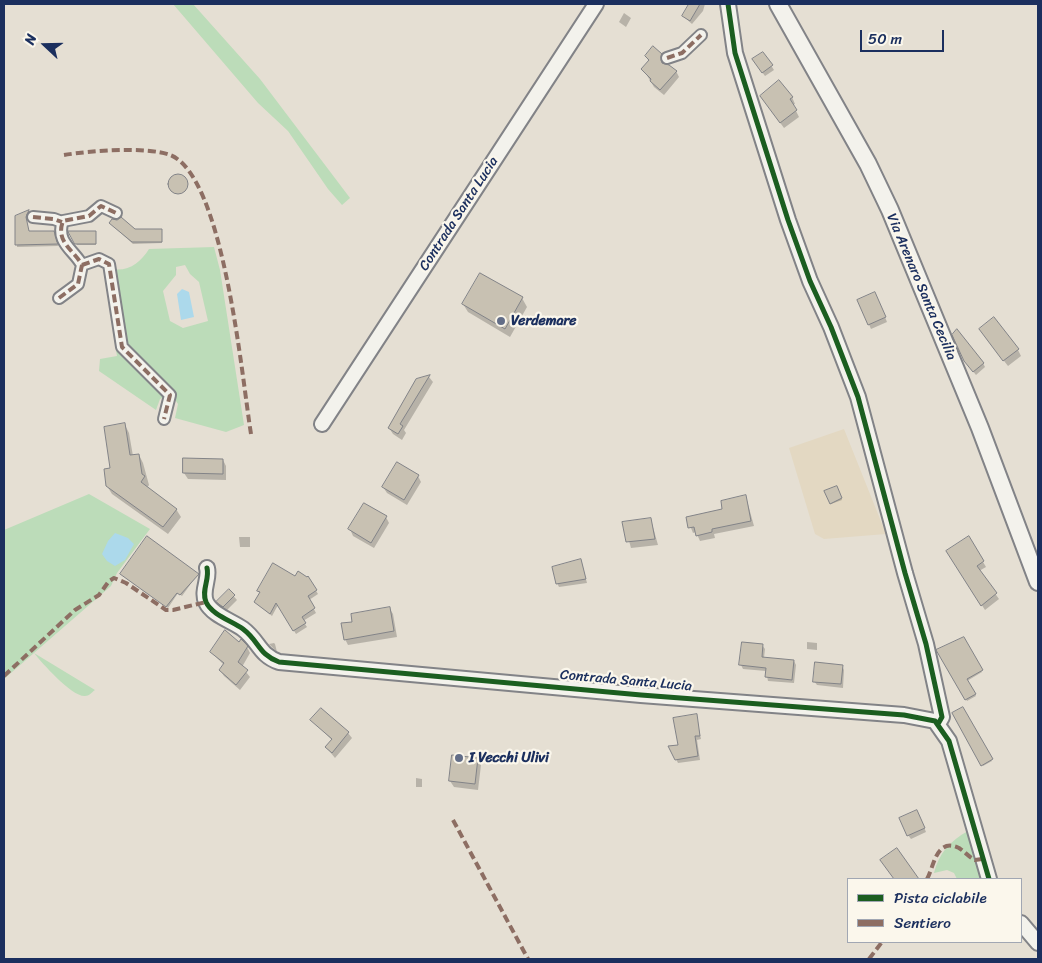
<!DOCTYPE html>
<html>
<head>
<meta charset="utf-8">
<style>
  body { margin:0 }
  #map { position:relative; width:1042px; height:963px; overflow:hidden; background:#e5dfd3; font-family:Sriracha,sans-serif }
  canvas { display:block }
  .frame { position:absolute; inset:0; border:5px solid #1b2f5e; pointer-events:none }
  .legend { position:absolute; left:847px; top:878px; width:175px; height:65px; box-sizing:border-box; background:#fbf7ec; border:1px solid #a1a7b3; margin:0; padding:6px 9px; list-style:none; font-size:15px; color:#1b2f5e }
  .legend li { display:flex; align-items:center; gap:10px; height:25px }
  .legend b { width:25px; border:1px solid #a1a7b3 }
  .north { position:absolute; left:20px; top:20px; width:50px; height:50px; -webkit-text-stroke:4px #fbf7ec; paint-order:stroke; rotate:291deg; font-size:14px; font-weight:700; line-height:20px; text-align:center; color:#1b2f5e }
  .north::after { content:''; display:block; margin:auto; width:18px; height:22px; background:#1b2f5e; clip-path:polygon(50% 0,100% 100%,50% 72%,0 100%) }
  .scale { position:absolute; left:860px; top:30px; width:84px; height:22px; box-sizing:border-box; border:2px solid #1b2f5e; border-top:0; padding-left:6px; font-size:15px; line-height:18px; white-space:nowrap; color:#1b2f5e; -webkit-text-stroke:4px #fbf7ec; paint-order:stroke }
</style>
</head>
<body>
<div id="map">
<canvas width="1042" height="963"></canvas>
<div class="frame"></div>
<ul class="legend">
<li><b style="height:6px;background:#1b5e20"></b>Pista ciclabile</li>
<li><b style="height:6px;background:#8d6e63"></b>Sentiero</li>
</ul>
<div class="north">N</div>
<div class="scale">50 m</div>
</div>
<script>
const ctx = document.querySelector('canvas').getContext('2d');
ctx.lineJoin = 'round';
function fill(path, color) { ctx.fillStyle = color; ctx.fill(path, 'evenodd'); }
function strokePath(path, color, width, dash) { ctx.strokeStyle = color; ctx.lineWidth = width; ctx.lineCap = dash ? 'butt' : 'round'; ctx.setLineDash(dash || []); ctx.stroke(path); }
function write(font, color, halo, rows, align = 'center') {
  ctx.font = font + ' Sriracha,sans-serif'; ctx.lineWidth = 4.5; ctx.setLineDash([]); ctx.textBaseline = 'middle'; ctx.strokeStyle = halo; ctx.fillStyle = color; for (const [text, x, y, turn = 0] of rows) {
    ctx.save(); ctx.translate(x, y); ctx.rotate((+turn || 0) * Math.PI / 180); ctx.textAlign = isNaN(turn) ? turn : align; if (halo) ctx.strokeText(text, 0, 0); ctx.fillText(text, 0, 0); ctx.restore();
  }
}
const built = new Path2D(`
  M844,429l42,105 -62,5 -9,-5 -26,-86z`);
const green = new Path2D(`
  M173,4h20l67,75 90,119 -8,7 -14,-16 -40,-58 -30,-28z
  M214,247l6,23 24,155 -18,7 -51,-14 3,-14 -4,-6 -8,-2 -6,3 -4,11 -57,-39 1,-12 17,-3 -4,-24 4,-3 -6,-60c18,3 29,-6 38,-20zM185,265l5,9 9,8 9,39 -25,7 -13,-7 -7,-30 13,-16v-8z
  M89,494l61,35 -33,44 -6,13 -77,67 61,37c-4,3 -6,6 -10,6 -13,1 -43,-33 -51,-43l-30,26v-149z
  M968,831l16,48h-27l-3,-6 -7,-3 -13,3c5,-20 16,-32 34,-42z`);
const water = new Path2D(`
  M182,289l7,3 5,25 -13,3 -4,-26z
  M115,533l13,5 6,6 -9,16 -10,6 -8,-5 -5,-7 6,-13z`);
const shadow = new Path2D(`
  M690,4h15l-2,7 -11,13 -9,-8z
  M624,13l7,5 -5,9 -7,-5z
  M763,53l11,17 -9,6 -9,-12z
  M661,54l3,11 12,6 3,6 -15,18 -10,-8 -11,-18 6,-7 -3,-6z
  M792,97l3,7 -2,1 6,12 -15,11 -19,-26z
  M169 185a9 9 0 1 1 18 0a9 9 0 1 1-18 0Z
  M28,212l-2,7 3,13 26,2 3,12 -41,1 -1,-30z
  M111,224l24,7 26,-1 1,13 -29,1z
  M70,232h25l1,13h-19z
  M877,297l10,25 -16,7 -13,-29z
  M522,298l5,9 -17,30 -42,-25 -5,-8z
  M984,335l34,15 3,6 -13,10z
  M983,363l2,4 -9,8 -8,-10z
  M429,377l4,5 -29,48 2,3 -4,7 -9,-6 -4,-6 28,-48z
  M125,425l4,8 4,23 6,-1 4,8 6,22 -2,3 29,21 5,8 -13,17 -56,-40 -5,-8z
  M223,460l3,6v14l-38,-1 -4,-6z
  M418,476l3,6 -14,23 -20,-12 -4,-6z
  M836,487l6,13 -11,4 -5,-12z
  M746,497l8,29 -40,8 1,4 -15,3 -4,-9 -3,1 -6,-15 37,-8z
  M386,517l3,6 -15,25 -21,-12 -3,-7z
  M651,520l7,25 -27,3 -7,-25z
  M239,537h11v10h-10z
  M969,538l17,29 -7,4 20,28 -14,11 -35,-54z
  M581,560l6,23 -28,4 -2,-4z
  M198,574l-16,22 -4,-3 -10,15 -45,-33z
  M295,577l13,1 10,16 -9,6 7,13 -13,8 4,6 -11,7 -18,-29 -6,11 -17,-14 5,-9 -1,-2z
  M229,591l8,9 -11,11 -8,-9z
  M390,609l3,5 4,23 -49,8 -3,-6 8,-16z
  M964,638l18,34 -15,9 9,15 -9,5 -29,-50z
  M807,642l10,1v7l-10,-1z
  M274,643l1,1 2,8 -8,-8z
  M239,644l8,3 3,6 -8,14 8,10 -10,13 -16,-14 -4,-6 4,-5 -13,-13z
  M762,645l3,4 -1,9 30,3 2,4 -2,18 -26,-2 -2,-10 -23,-2 -2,-4z
  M842,666l2,4 -1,18 -26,-3 -3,-4z
  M963,708l29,53 -9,5 -30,-52z
  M696,715l5,24 -4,1 3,20 -22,3 -8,-16 9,-1z
  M312,720l36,13 4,5 -17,20 -9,-11 6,-7z
  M477,759l4,6 -3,25 -24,-3 -4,-6z
  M416,778l6,1v8h-6z
  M919,815l7,17 -15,7 -3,-4z`);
const building = new Path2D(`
  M689,4h11l-10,17 -8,-5z
  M653,46l9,8v9l7,2 8,6 -17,19 -10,-9 1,-2 -10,-10 8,-9 -4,-4z
  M763,52l10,13 -11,8 -10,-14z
  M779,80l14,17 -3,2 7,11 -17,13 -20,-27z
  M168 184a10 10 0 1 1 20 0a10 10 0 1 1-20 0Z
  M29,210l-3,7 3,14h25l4,13 -43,1v-29z
  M121,217l14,12h27v13h-30l-23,-19 3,-4 5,1z
  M68,231h28v13h-21z
  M480,273l43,24 -18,32 -43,-25z
  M875,292l11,25 -18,8 -11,-25z
  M994,317l25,32 -16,12 -24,-32z
  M957,329l27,34 -11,9 -9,-11 -12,-26z
  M430,375l-30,49 3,2 -5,8 -10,-6 28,-49z
  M125,423l5,32 9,-1 3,20 3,2 -4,6 36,27 -14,18 -57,-41 -2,-17 6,-1 -6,-41z
  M183,458l40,1v15l-40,-1z
  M397,462l22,13 -15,25 -22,-13z
  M837,486l5,12 -12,6 -6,-13z
  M746,495l5,26 -39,8v3l-16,4 -2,-9 -6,1 -2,-11 36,-8 -1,-8z
  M364,503l23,13 -16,27 -23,-14z
  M651,518l4,21 -29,3 -4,-20z
  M147,536l52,38 -19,21 -3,-2 -11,14 -46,-33z
  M969,536l15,25 -7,5 20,27 -16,13 -35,-55z
  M581,559l5,20 -30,5 -4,-17z
  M273,563l22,13 3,-5 9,6 1,-1 9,14 -9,6 7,12 -13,9 4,6 -13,8 -17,-28 -6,11 -16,-12 6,-10 -3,-1z
  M229,589l6,6 -12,12 -7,-5z
  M390,607l4,24 -50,9 -3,-17 11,-1 -1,-8z
  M225,630l14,12 2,-3 7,7 -10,16 10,8 -12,15 -17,-15 5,-7 -14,-11z
  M964,637l19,33 -16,9 9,15 -11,6 -29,-50z
  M742,642l21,2 -1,13 32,3 -2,20 -27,-3 1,-9 -27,-3z
  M815,662l28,3 -2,19 -28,-2z
  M963,707l30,52 -12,7 -29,-53z
  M321,708l28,24 -17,21 -7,-6 7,-8 -22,-19z
  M697,714l3,22h-5l3,20 -23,4 -7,-14 10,-1 -5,-27z
  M452,755l26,3 -3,26 -26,-3z
  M917,810l8,18 -18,8 -8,-18z
  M897,848l22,31h-25l-14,-19z`);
const pedestrian = new Path2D(`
  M667,58l15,-5 19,-18
  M33,217l21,2 8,3
  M82,265l17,-6 10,5 13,83 48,48 -6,24
  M59,298l19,-14 4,-19c-8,-15 -27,-23 -19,-44l26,-5 12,-10 15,7`);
const minor = new Path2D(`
  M728,4l7,49 53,167 22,61 21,46 27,70 47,176 21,71 16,73 -4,7
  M322,424l274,-420
  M207,568c3,11 -6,22 -1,34 6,13 26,19 37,27 16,12 16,26 36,33l362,33 263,20 31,6 14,20 40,138
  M1021,923l17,20`);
const tertiary = new Path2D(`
  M778,4l90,160 22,46 90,218 58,154`);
const quiet = new Path2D(`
  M667,58l15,-5 19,-18
  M64,155c25,-4 82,-9 106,0 54,20 72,224 81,279
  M33,217l21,2 8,3
  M82,265l17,-6 10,5 13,83 48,48 -6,24
  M59,298l19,-14 4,-19c-8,-15 -27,-23 -19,-44l26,-5 12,-10 15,7
  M4,676l71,-66 24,-15 10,-14 5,-3 12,5 40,27h7l33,-8
  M453,820l75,139
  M927,879c7,-12 9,-42 32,-31 6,4 10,9 16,12l7,-1
  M869,959l13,-17`);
const cycleway = new Path2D(`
  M728,4l7,49 53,167 22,61 21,46 27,70 47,176 21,71 16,73 -4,7
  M207,568c3,11 -6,22 -1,34 6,13 26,19 37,27 16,12 16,26 36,33l362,33 263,20 31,6 14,20 40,138`);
const markers = [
  [501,321,5,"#626d87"],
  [459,758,5,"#626d87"]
];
const streetNames = [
  ["Contrada Santa Lucia",459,214,-57],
  ["Via Arenaro Santa Cecilia",921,287,67],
  ["Contrada Santa Lucia",626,681,5]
];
const poiNames = [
  ["Verdemare",511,321],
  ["I Vecchi Ulivi",469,758]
];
fill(built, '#e3d8c2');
fill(green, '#bcdcb9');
fill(water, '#acd9eb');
fill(shadow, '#0003');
fill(building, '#c8c1b2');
strokePath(building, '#828387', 1);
strokePath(pedestrian, '#828387', 14);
strokePath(minor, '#828387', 18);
strokePath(tertiary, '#828387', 20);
strokePath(pedestrian, '#f3f2ec', 10);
strokePath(minor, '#f3f2ec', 14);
strokePath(tertiary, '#f3f2ec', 16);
strokePath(quiet, '#8d6e63', 4, [8, 4]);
strokePath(cycleway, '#1b5e20', 5);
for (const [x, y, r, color] of markers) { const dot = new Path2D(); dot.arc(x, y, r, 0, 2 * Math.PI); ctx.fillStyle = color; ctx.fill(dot); strokePath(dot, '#fbf7ec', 2); }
write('14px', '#1b2f5e', '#fbf7ec', streetNames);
write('bold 14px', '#1b2f5e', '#fbf7ec', poiNames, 'left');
</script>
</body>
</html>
